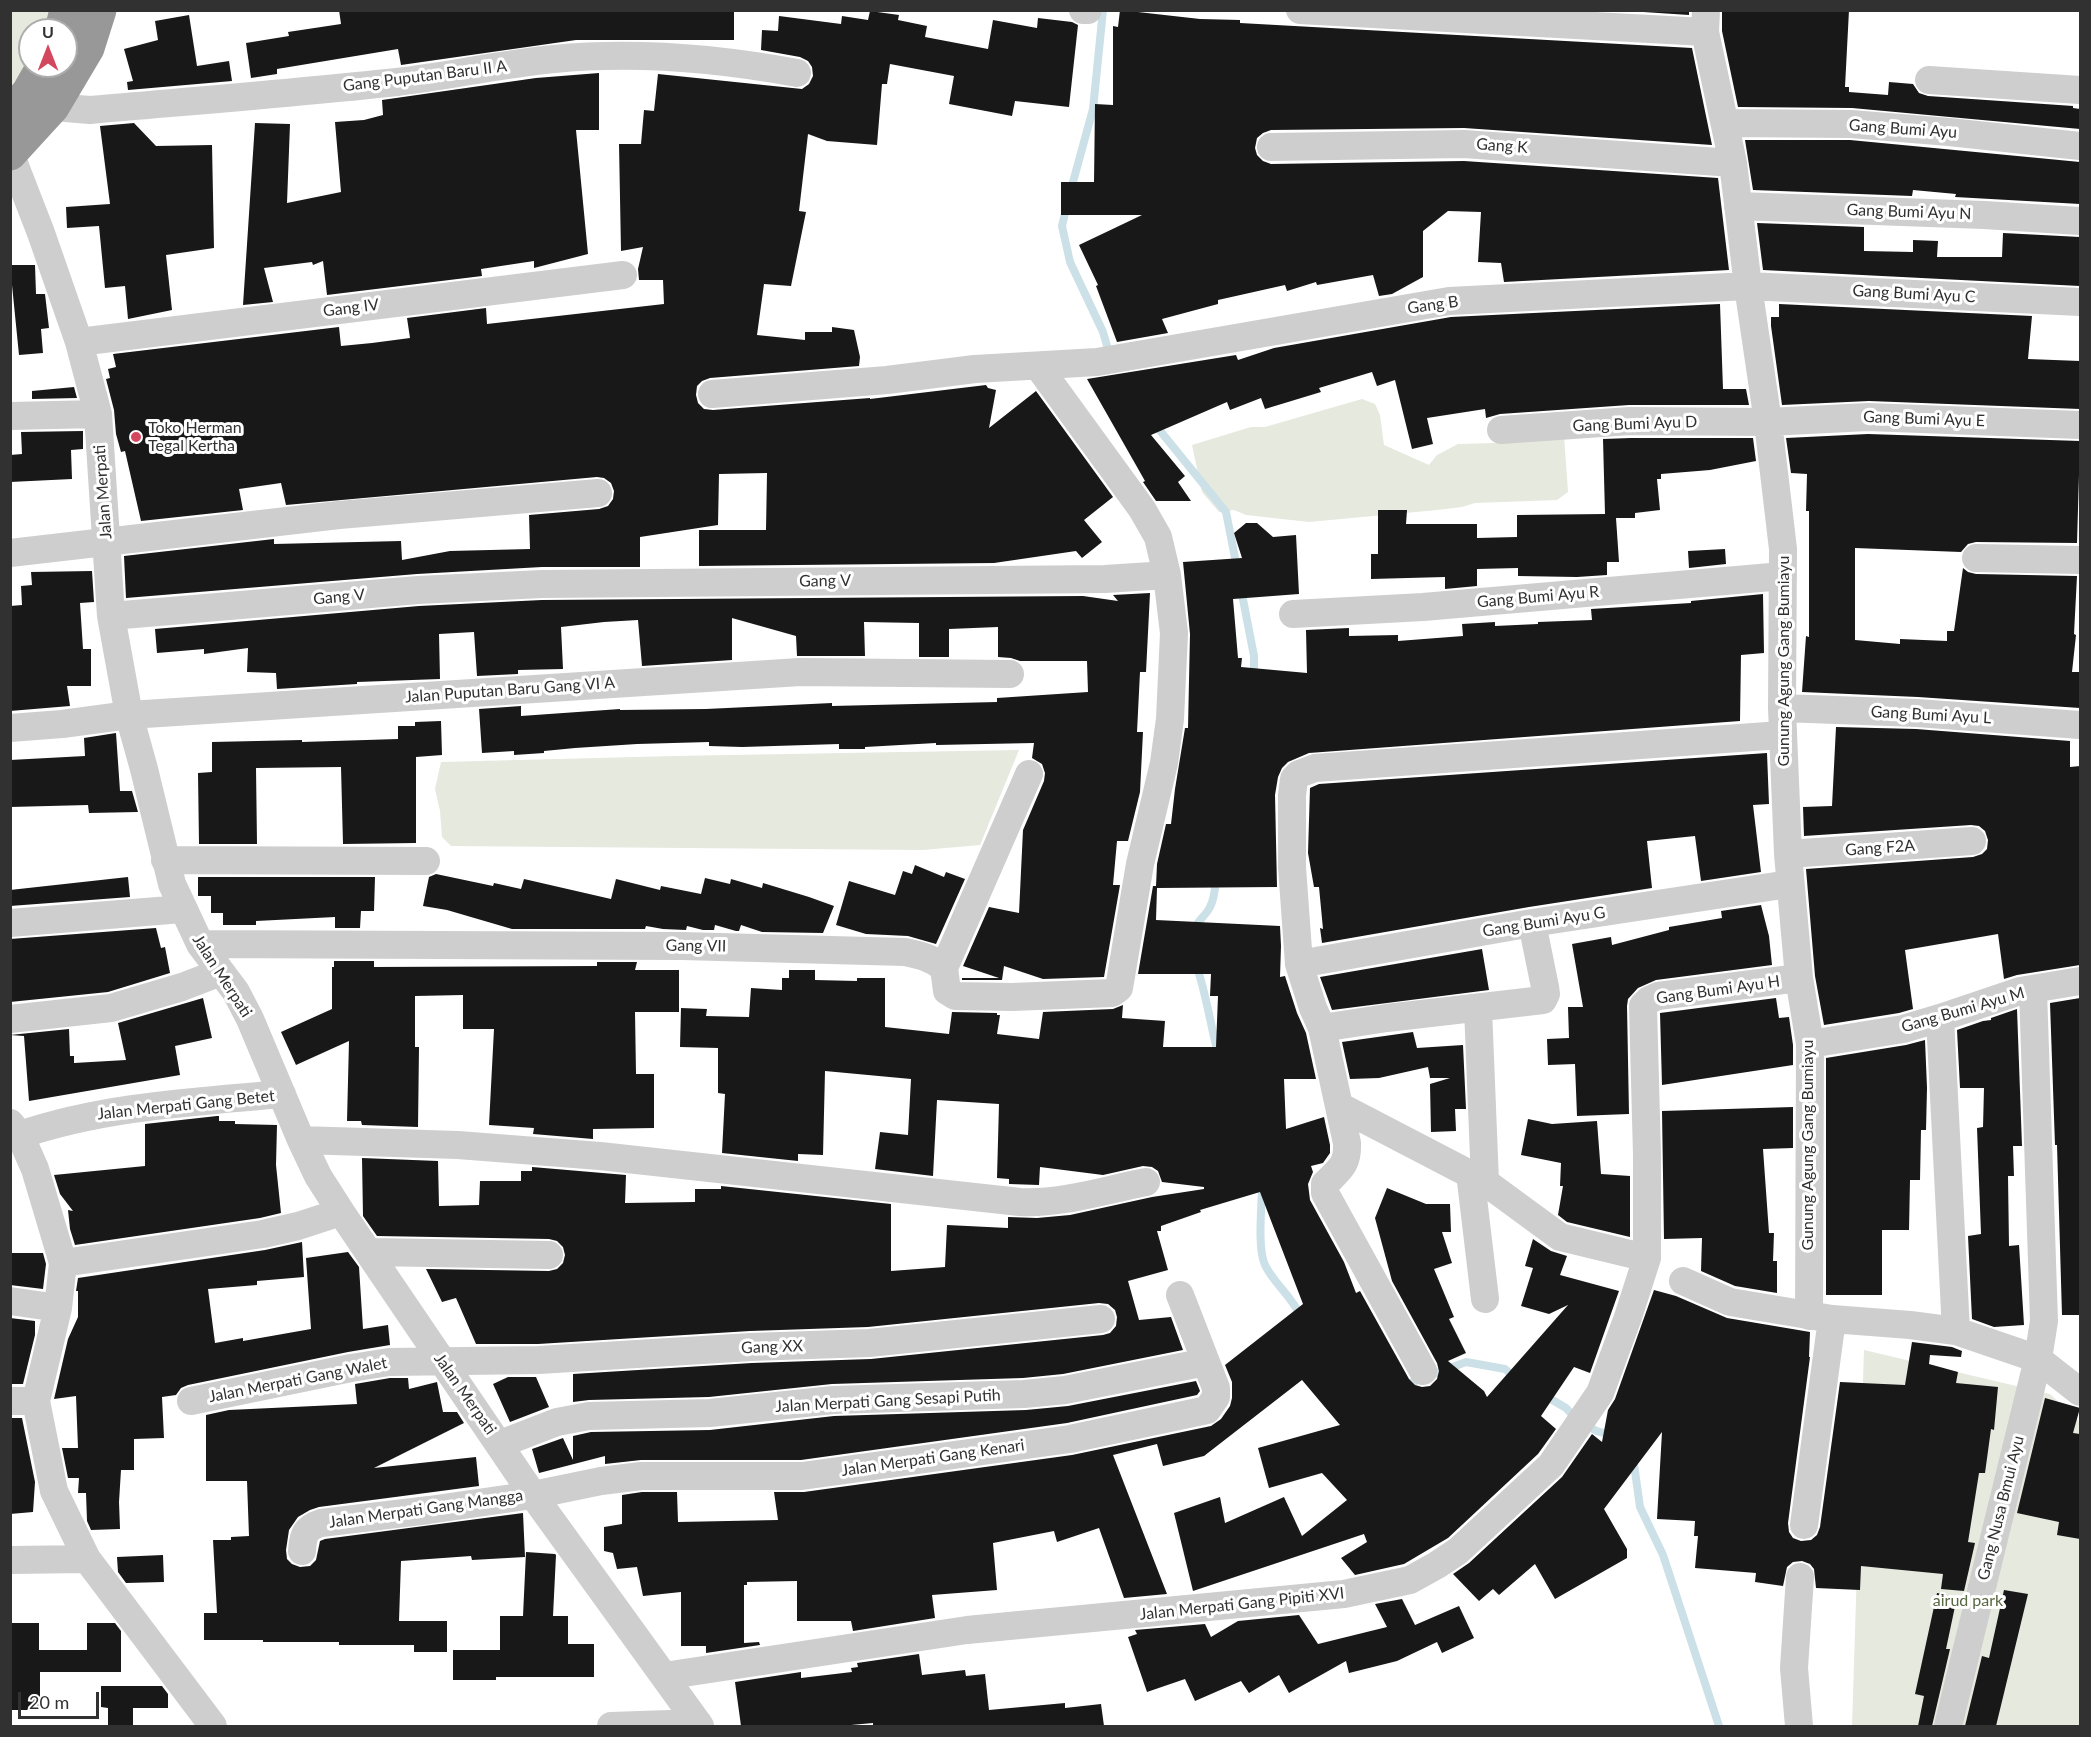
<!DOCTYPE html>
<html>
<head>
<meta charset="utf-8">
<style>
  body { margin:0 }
  #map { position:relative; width:2091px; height:1737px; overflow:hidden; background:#fff; font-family:Lato,sans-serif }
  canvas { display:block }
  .frame { position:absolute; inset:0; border:12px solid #313131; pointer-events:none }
  .north { position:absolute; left:18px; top:18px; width:60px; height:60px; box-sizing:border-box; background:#fff; border:2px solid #adadad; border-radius:50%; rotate:0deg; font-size:16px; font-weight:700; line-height:24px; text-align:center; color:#313131 }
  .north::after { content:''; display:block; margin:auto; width:21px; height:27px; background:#d3485f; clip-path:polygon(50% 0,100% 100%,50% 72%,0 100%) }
  .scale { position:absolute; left:18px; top:1692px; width:81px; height:27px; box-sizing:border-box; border:3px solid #313131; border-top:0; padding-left:8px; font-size:18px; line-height:21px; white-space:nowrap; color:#313131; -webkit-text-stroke:4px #fff; paint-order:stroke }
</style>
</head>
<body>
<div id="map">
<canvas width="2091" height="1737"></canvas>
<div class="frame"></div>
<div class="north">U</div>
<div class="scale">20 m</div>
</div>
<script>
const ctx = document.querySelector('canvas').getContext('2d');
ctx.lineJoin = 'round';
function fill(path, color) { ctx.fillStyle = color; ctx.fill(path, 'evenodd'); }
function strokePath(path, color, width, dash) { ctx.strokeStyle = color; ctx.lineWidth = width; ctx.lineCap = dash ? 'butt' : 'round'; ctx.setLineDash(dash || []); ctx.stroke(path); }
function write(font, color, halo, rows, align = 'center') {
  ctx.font = font + ' Lato,sans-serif'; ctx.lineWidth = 6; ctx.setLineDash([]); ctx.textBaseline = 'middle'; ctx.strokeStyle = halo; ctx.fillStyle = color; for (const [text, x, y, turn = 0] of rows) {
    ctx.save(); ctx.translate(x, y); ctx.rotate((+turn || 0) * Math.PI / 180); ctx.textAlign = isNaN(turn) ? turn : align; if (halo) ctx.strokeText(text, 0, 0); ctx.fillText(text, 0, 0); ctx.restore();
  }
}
const green = new Path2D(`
  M11,11h42l-8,19h-15v31l-19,25z
  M1362,399l13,5 5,11 4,30 45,20 8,-10 21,-11 38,-1 68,-7 4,56 -11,8 -82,3 -13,4 -25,3 -128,12 -63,-7 -12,-5 -15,2 -17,-20 -10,-47 59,-18h14z
  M1019,750l-39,95 -57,5 -472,-4 -9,-9 -2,-26 -5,-22 6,-27 233,-6z
  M1864,1350l186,44 30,28v304h-228z`);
const stream = new Path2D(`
  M1070,193l23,-84 10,-99
  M1067,205l-5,21 8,36 33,70 7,24
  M1153,422l73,90 11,56
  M1241,589l13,67v21
  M1194,931c2,-10 12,-15 16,-24 5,-9 5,-20 6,-29
  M1196,964c10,29 14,59 22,89
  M1262,1185c0,20 -5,63 3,80 9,19 28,32 37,54
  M1402,1386l64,-24 39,7 11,9
  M1542,1394l24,14 13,14 18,9 16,5
  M1633,1457l7,50 23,48 56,171`);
const building = new Path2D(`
  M339,10h395v30h-158l-175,25 -3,-16 -121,20v5l-26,4 -5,-35 43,-7 -1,-4 53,-8z
  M1120,10l80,9 40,1v3l452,25 20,97 -248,-17 -193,2 -8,3 -6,5 -2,10 2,7 6,6 8,3 193,-3 254,17 11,92 -225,12 -3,-19 -23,-1 3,-50 -33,-1 -25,20v46l-31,17 -13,2 -6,-21 -56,10 -1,-3 -29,9 -2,-6 -67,15v4l-56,15 6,14 -51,9 -21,-56 2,-1 -19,-40 63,-30h-81v-33h33l1,-78 18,1v-79l5,1z
  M1613,10h76v5z
  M1722,10h127l-4,77h4v5l39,3 1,-13 24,2 6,9 9,3 145,10v2l7,1v20l-228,-21 -114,-1 -16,-76z
  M870,11l29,4 -1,5 29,6 -2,11 63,12 5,-29 44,8 1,-10 34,4 6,3 -9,82 -54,-6 -3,15 -63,-12 5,-28 -64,-12 -3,20h-5l-5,61 -50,-4 -19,-7 -9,77 7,1 -15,74 -27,-2 -7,51 48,5v-8h27v-5l22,3 6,27 -1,9 -149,12 -8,3 -5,5 -1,9 2,8 6,6 9,1 157,-12v1l116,-14 2,3 8,2 -7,38 47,-37 77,106 -29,23 18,22 -20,16 -6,-7 -82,12 -295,3v-36h67l1,-57 -48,1 -1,51 -78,12v30h-98l-125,7 -291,24 -2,-42 150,-17v5l127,-3 1,19 48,-9 80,-2 -1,-34 70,-6 9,-3 5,-7 1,-8 -3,-8 -7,-5 -7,-1 -311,28 -5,-22 -42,6 4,21 -102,11 -16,-70 -4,1 -5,-18 -2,-24 -8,-31 4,-1 -2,-9 8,-2 -3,-13 226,-27 2,19 31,-3 38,-5 -3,-20 79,-10 1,16 177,-20 -1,-24h-24l-1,-11 5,-22 -22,4 -2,-107h22l3,-34 10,1 4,-37 144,15 7,-5 4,-8 -1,-9 -4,-6 -8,-4 -39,-7 1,-20 16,1 1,-15 62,8 1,-8 26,4z
  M189,15l8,51 32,-5 3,20 -104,9 -1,-8 6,-1 -9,-32 34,-9 -3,-19z
  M599,73v57h-23l12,124 -54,14v-7l-53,8 1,7 -155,19 -4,-34 -10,4 -1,-3 -48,6 9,34 -30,3 12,-182 35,1 -3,79 54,-11 -6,-70 29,-2 19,-5 -1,-15 154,-22z
  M134,123l22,23 56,-1 2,103 -48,7 6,55 -44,9 -3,-33 -20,2 -6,-62 -32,2 -1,-21 44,-3 -10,-78z
  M1745,140h105l230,22v42l-125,-7 1,-3 -43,-4 -1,6 -159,-6z
  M1757,223l107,4v24l49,1v-12l25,1 -1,16h65l1,-24 77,4v49l-317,-16z
  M10,265h25l1,29h9l4,34 -8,1 2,24 -24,2z
  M1720,304l3,85h23l3,16h-120l-129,9 -14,4 -1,-9 -58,9 6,26 -21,5 -17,-69 -18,6 -5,-14 -53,16 2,4 -56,17 -4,-11 -31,12 -3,-8 -76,33 34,41 -7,6 13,19h-35l-13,-19 2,-1 -58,-102 149,-24 2,5 36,-12 177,-31z
  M1779,304l253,12 -4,43 52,2v48l-211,-8 -87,4 -11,-79v-9h8z
  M74,387l3,11 -45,1v-8z
  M83,431v18l-12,1 1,29 -62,3v-27l12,-1 -1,-22z
  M1868,434l212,7 -3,102 -101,-1 -8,2 -7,8 -106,-4v92l45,4v-5l47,2v-10h7l9,-63 5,4 8,2 101,2 -3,58 2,1 -4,37h8v36l-162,-11 -116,-5 4,-56 3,1v-126h-3l1,-37 -16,-1 -5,-35z
  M1631,438h122l3,23 -46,9 -49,4v5h-4l3,31 -25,3v5h-19l3,44h-12v13l-30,2 -59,-1v-8l-41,1v17l-32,3v-12l-74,2v-25h7v-44h29l-1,14h71v14l40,-1v-22l88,-1 -2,-75z
  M1246,523h11l16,14 23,-2 3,59 -66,5 5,59h4l-1,9 66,6 -1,-43 43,-2v8l49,-1v6l65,-5 -1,-12 33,-2v4l43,-2v-2l54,-2 -1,-11 100,-6v-2l72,-7 1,59 -23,2 -1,66 -431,32 -21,9 -6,6 -4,9 -3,18 2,92 -120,1 -1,32 124,6 1,20 -1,31 5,-1 12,37 9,20 10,46h-32l2,50 38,-12 6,28v8l-7,10 -12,3 2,6 -5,12 2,16 34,62 12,31 4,-2 49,88 6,6 7,2 8,-1 7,-7 2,-8 -2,-8 -45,-82 -17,-63 12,-30 39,16h24l1,28h-9l10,31 -18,6 20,48 -5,2 17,34 -18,8 36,30 3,6 81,-92 -19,9 -28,-8 12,-38 -8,-2 8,-27 18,12 16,5 -7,19 59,16 -29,82 -16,-6 -33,49 15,13 -18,25 -90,84 -44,26 -49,11 -14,-17 26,-16 -3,-8 -171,57 -19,-78 46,-16 5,26 59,-26 18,39 45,-36 -25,-27 -53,15 -11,-40 82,-23 -38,-45 -98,76 -41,10 -6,-22 -44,11 54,139 -43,4 -25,-70 -42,14 -3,-11 -61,12 4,47 -65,5 3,23 -82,13 -2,-10h-54v-40l-50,1v3h-3v58l15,-1 1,3 -54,8v-7h-25v-54l-38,4 -6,-29 -20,2 -4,-16 -9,-2v-24l18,-3v-29l20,-3h35l1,30 100,-2 -4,-28h30l268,-37 139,-29 10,-7 9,-13 2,-8v-16l-7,-17 78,-61 -43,-112 -60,18 1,2 -40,14v5h-4l11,39 -40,11 11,39 32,-3 12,33 -120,24 -40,4 -191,6 -123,13 -120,3 -16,2v-28l179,-11 119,-4 232,-24 7,-2 6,-7 1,-9 -2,-7 -7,-6 -9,-1 -231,24 -118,4 -212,13h-62l-20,-46 -14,4 -16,-33 123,2 8,-2 6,-6 2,-8 -2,-8 -6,-6 -8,-2 -172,-3 -14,-20 -1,-58 76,3 1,45 40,-1 1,-24h41v-10h11v-4l94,8 -1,28 70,-1v-13h26v-3l170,18v67l54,-4 2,-42 61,3v-11l29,1 33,-3 82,-18 52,-8v-2l-42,-5 -4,-11 -6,-4 -9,-1 -40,9 -63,-8 -1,18 -30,-1v-5l-12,-1 2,-74 -62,-4 -4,76 -58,-7 5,-37 28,3 3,-56 -86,-8 -2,84 -25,-1v7l-76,-8 3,-59 -7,-1v-45l-38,-1 1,-39 26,1 -1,7 43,1 2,-29 31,2v-12h7v-8h26v10l42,1v-3h28v49l64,7 3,-22 45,1v2h3l-3,19 42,5 4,-27 70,-3 10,-4 -1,13 43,3 -2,26h53l2,-51h-8l1,-22h-73l15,-88h3l1,-22 9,-40h5l4,-35 10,-61h3l2,-94 -7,-72 59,-4 -8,-25z
  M1725,549l1,15 -37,4 -1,-17z
  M92,571l2,31 -14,1 3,46h8v37h-24l3,20 -60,5v-105l12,-1 -1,-19 11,-1 -1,-13z
  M1150,593l-4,79h-6l-3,60h6l-3,60 -12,49h-11l-4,44h7l-16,92 -61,2 -39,-13 -2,14h-40v-2h37l-36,-12 26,-59 30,6 4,-83 21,-49 1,-8 -3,-9 -10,-6 2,-15 -98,2v-2l-71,4v2h-26v-5l-97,3 -33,-1v-4l-72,2 -62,4 -31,3v2l-30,2v-4l-32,2 -3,-44 42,-3v10l99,-7v1l86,-1 126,-6v3l165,-4v-4l91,-6 -1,-31h-67l-9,-3 -13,-1v-30l-49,2v28h-30v-34l-55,-1 1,34h-68l-1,-20 -64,-18v42l-90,6 -4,-46 -34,2 -43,5 2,42 -45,1v4l-41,2 -3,-44 -35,2 1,45 -83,3v2l-80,5 -1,-16 -29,-1 1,-24 -44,6v-5l-47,4 -2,-24 264,-23 123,-6 541,-4 35,5 -5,-6z
  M441,721l1,34 -26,2v86l-73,1 -2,-77 -85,1 1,76h-58l-1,-71 14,-1v-30l90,-2v2l96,-3v-13h17v-4z
  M1836,727l80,2 154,12v26l10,-1v199l-63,10 -13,4 -6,-45 -93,16 8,59 -14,4 -75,12 -9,-49 -9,-107 167,-12 9,-3 5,-5 1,-9 -3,-9 -6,-5 -8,-1 -167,11 -1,-29 29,-1z
  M116,733l4,58h12l6,21 -49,1 -1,-8 -78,2v-47l75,-4 -1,-18z
  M1767,753l2,51 -16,1 8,67 -60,9 -6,-45 -48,5 5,47 -123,19 -207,36 -2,-15 3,1 -4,-42h-5l-6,-34 2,-65 9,-4z
  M915,865l29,12 2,-5 19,7 -29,65 -28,-8 -42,-2 -30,-9 13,-44 46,14 8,-24 9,3z
  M436,874l57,12 1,-3 27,6 3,-10 87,20 5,-20 44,11 1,-4 40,8 4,-16 25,6 1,-5 31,9 1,-5 46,14 25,9 -11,27 -61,-1 -21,-7 -2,6h-3l-21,-6 -1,5h-11l-16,-4 -1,4 -23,-1 -17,-3 -1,3h-133l-65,-19 -24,-4 6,-29z
  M128,877l2,20 -120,9v-16z
  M198,877h177l-1,34h-13l-1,17h-25v-11l-79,4v4h-33v-12h-12v-17h-13z
  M1761,905l8,31 3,29 -116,15 -18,8 -10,11 -1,7 2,108 -52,2 -2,-52 -27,1 -1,-26 22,-1 -1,-31h15l-11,-63 39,-7 1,8 57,-15v-3l53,-9 -1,-7z
  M156,928l5,20 4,-1 5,26 -62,19 -98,10v-63z
  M1482,949l7,41 -157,20 -12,-33z
  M334,961h40v6l223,-1v-4h40l-2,8h44v42h-44l1,62h18v54l-61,1v10l-60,-5 1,-6 -45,-3 5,-96h-31v-34l-48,1v51h4l-1,80 -56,-2 -1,-4h-14l2,-80 -53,24 -15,-33 51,-23v-42h2z
  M203,998l9,40 -37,8 5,29 -151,26 -5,-65 -14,-1 59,-6 1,27h4v7l52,-3 -8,-37z
  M1776,998l3,20 10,-1 4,28v20l-131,20 -2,-72z
  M2080,998v317h-18l-5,-170h-2l-5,-142z
  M2017,1009l5,137h-9l1,30h-6l1,70 10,-1 5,80 -30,2 -22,-8 -4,-83 13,-2 -4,-106 6,-1 1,-39h-24l-3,-58 26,-9 8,-1v-2z
  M1413,1032l4,16 46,-3 3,64h-11l1,22 -25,1 -1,-48 20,-6h-20l-2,-11 -49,11 -29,1 -8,-37z
  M1925,1040l2,48 -1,42h-5l-1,50h-10l-1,50h-27v65h-56v-237l80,-13z
  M1793,1107v41l-30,1 6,84h5l-1,28h4v32l-42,-7 -34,-15 1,-33 -38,1 -2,-128z
  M217,1116h2v5h16v3l42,1 -1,40 5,48 -21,5 -185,27 -5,-16 -2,-19 5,1 -13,-17 -6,-19 91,-9v-42z
  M1528,1119l24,5 45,-3 4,53 29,2v61l-63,-15 -9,-7 5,-29h-3l1,-23 -40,-8z
  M302,1242l2,35 -47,4v4l-49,4 7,54 28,-5v3l68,-12 -5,-71 42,-6 11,15 4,62 25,-4 2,20 -42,7 -160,33 -7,3 -5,7 -14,2 2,41 -30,1v31h-13l-2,32 1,27 -29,1 -4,-9 -1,-28h-8l1,-15h-11l-6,-30h16l-2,-52 -22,3 14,-60 10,-22v-26h-2l2,-13 187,-28z
  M10,1253h33l3,11 -3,25 -33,-4z
  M1654,1290l22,6 51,22 83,14 -1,25h1l-22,166 1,9 4,6 8,3 10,-1 6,-5 3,-8 20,-145 65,3 7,-43 40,5 10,4 -1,6 -31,-2 -1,9 29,8 -2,11 42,4 -4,43 -3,-1 -6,44h-6l-11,69 7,1 -11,48 -23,-2 2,-15 -82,-8 -1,24 -44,-2 -2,-19 -4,-5 -8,-3 -9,1 -6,5 -4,19 -28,-4 1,-9 -61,-5 3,-32h-4l1,-15 -38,-2 5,-87 -58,77 23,40v9l-72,41 -20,-35 -36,31 -6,-6 -14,12 -26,-27 16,-11 93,-86 30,-43 10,8 6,-32 7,-11z
  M10,1318l25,3v14l-12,49h-13z
  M508,1377h28l13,30 -39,15 -17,-38z
  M390,1378h18l1,11 28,-7 6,30h14l7,11 -90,45 102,-11 3,29 -160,21 -9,3 -12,7 -9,13 -3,20 1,9 5,5 8,3 10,-1 6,-6 4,-19 5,-2 198,-26 2,44 -53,3 -1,-4 -70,5 -2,60h48v31h-33v-7h-75v-3h-76v-2h-59v-27h13l-4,-73h18v-3l18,-1 -2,-55h-41v-66l23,-5 128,-6 -2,-20z
  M1196,1381l4,10 -3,4 -130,28 -266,37h-160l-36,4v-8l-66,17 -7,-24 31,-11 10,22v-24l18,-4 119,-2 124,-14 192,-6 42,-4z
  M2045,1398l35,10 -7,25 7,1v105l-23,-4 2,-13 -42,-9z
  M10,1418h12l13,64 -2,30 -23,2z
  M526,1552l29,2 1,1 -3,61h15v28h26v33h-98v3h-43v-30h47v-34h23z
  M163,1555l1,27 -38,1 -8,-11 -1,-15z
  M2004,1590l24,4 -32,132h-31l17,-70 7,2z
  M1937,1593l20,4 -11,52h4l-18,77h-14l6,-30 -9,-2z
  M1402,1599l13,26 44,-19 15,32 -32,15 -5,-11 -40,19 -48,12 -3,-12 -57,32 -10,-18 -30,18 -8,-12 -46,20 -10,-22 -38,13 -19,-55 9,-3 -2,-4 70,-6 6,13 27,-16 61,-6 19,29 69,-17 -12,-23z
  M10,1623h29v27h48v-27h28l6,8v41h-81v38h-30z
  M919,1654l3,21 43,-5 1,6 19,-2 4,36 76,-7v5l36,-4 3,22h-231v-3l-33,3h-99l-6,-44 66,-10v6l51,-6 -1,-4 7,-1 -1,-4z
  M101,1686h61l6,8v14h-35v18h-25v-18l-7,-1z`);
const minor = new Path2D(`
  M1083,10h5
  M1300,10l405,22
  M1706,10l-1,22 28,131 15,123 20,136 15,127 -1,159 6,146 11,124 11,66 -1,272
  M1929,80l151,10
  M53,107l37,3c102,-9 205,-17 307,-28 52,-6 104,-18 157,-23 82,-8 162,-1 243,14
  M1726,123l125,1 98,8 131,14
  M1271,147l193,-3 269,19
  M10,153l31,80 38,109 19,72 13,202 18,99 15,54 28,115 28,60 36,48 14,27 51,121 17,36 23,36 192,283 167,231
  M1738,206l246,9 96,6
  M79,342l544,-67
  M1038,366l104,143 16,28 9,38
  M712,394l175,-14 88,-11 122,-7 352,-61 299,-15 332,16
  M10,416l88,-2
  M1501,430l129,-9 138,1 100,-5 212,8
  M10,553l329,-38 259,-22
  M1976,558l104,2
  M1293,614l130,-7 360,-31
  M111,616l307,-26 124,-6 563,-5 62,-4 7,58 -4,86 -6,44 -24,101 -21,124 -7,5 -100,4 -57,-1 -8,-5 -3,-23c-12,-10 -24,-13 -39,-16l-223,-6 -482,-2
  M1782,708l135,5 163,12
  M10,728l52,-4 67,-9 671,-43 210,2
  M1788,854l184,-13
  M165,860l261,1
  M10,923l172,-14
  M1299,964l233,-41 257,-39
  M944,968l85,-194
  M1478,1008l7,174
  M1940,1018l16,313
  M10,1019l101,-11 71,-21 39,-15
  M1322,1028l65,-10 156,-18 3,-6 -1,-7 -13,-64
  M1810,1044l93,-15 37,-11 80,-27 60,-10
  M1339,1106l146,76 75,55 87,21
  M10,1123l10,12 15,34 28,94 -5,45 -22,93 18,90 33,68 126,167
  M20,1135c85,-29 174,-33 262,-41
  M301,1140l157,5 142,11 420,46c42,2 85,-12 126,-20
  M1470,1173l15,126
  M370,1252l179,3
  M63,1263l200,-29 35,-8 43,-14
  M1683,1281l47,21 102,17 78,6 46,6 82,28 42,33
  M10,1301l48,7
  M1423,1371l-98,-178v-9c15,-15 23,-19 22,-41l-25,-115 -9,-20 -14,-44 -7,-97v-72l2,-16 5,-5 16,-6 467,-33
  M10,1401h26
  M191,1401l160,-33 38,-6 150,-2 212,-13 118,-4 232,-24
  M500,1444l57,-22 32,-6 121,-3 123,-13 191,-6 41,-4 141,-28
  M1804,1525l28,-206
  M302,1551c1,-16 3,-23 19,-28l108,-13 104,-15 68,-14 40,-5h161l268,-37 137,-29 9,-13v-9l-36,-93
  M10,1560l77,-1
  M664,1676l303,-46 377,-36 66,-14 27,-15 21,-14 93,-86 49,-72 28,-76 19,-59v-103l-4,-149 6,-6 9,-4 141,-18
  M611,1726l87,-3
  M1799,1726l-5,-58 6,-91
  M1948,1726l90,-367 6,-38 -11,-331`);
const highway = new Path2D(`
  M61,30l5,-20
  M10,113l18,-21 15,-26
  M10,154l43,-47 35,-59 12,-38`);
const markers = [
  [136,437,6,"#d3485f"]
];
const streetNames = [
  ["Gang Puputan Baru II A",425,76,-7],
  ["Gang Bumi Ayu",1903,129,4],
  ["Gang K",1502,146,4],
  ["Gang Bumi Ayu N",1909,212,2],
  ["Gang Bumi Ayu C",1914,294,3],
  ["Gang B",1433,305,-8],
  ["Gang IV",351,308,-7],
  ["Gang Bumi Ayu E",1924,419,2],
  ["Gang Bumi Ayu D",1635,424,-2],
  ["Jalan Merpati",103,492,-94],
  ["Gang V",825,581,-1],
  ["Gang V",339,597,-5],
  ["Gang Bumi Ayu R",1538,597,-5],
  ["Gunung Agung Gang Bumiayu",1784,661,-90],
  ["Jalan Puputan Baru Gang VI A",510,690,-4],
  ["Gang Bumi Ayu L",1931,715,3],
  ["Gang F2A",1880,848,-4],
  ["Gang Bumi Ayu G",1544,922,-9],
  ["Gang VII",696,946,1],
  ["Jalan Merpati",222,976,57],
  ["Gang Bumi Ayu H",1718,990,-8],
  ["Gang Bumi Ayu M",1963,1010,-16],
  ["Jalan Merpati Gang Betet",186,1105,-6],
  ["Gunung Agung Gang Bumiayu",1808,1145,-90],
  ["Gang XX",772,1347,-2],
  ["Jalan Merpati Gang Walet",298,1380,-11],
  ["Jalan Merpati",465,1394,55],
  ["Jalan Merpati Gang Sesapi Putih",888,1401,-3],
  ["Jalan Merpati Gang Kenari",933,1458,-8],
  ["Gang Nusa Bmui Ayu",2001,1508,-76],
  ["Jalan Merpati Gang Mangga",426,1509,-8],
  ["Jalan Merpati Gang Pipiti XVI",1242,1604,-6]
];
const poiNames = [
  ["Toko Herman",148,428],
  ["Tegal Kertha",148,446]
];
const parkNames = [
  ["airud park",1968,1601]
];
fill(green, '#e5e9de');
strokePath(stream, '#cce0e7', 8);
fill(building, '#181818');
strokePath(minor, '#cecece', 28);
strokePath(highway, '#989898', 33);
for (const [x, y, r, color] of markers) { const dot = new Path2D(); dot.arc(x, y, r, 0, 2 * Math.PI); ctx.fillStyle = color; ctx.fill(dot); strokePath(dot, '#fff', 2); }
write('16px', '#313131', '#fff', streetNames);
write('16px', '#313131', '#fff', poiNames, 'left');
write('16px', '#586842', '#fff', parkNames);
</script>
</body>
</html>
